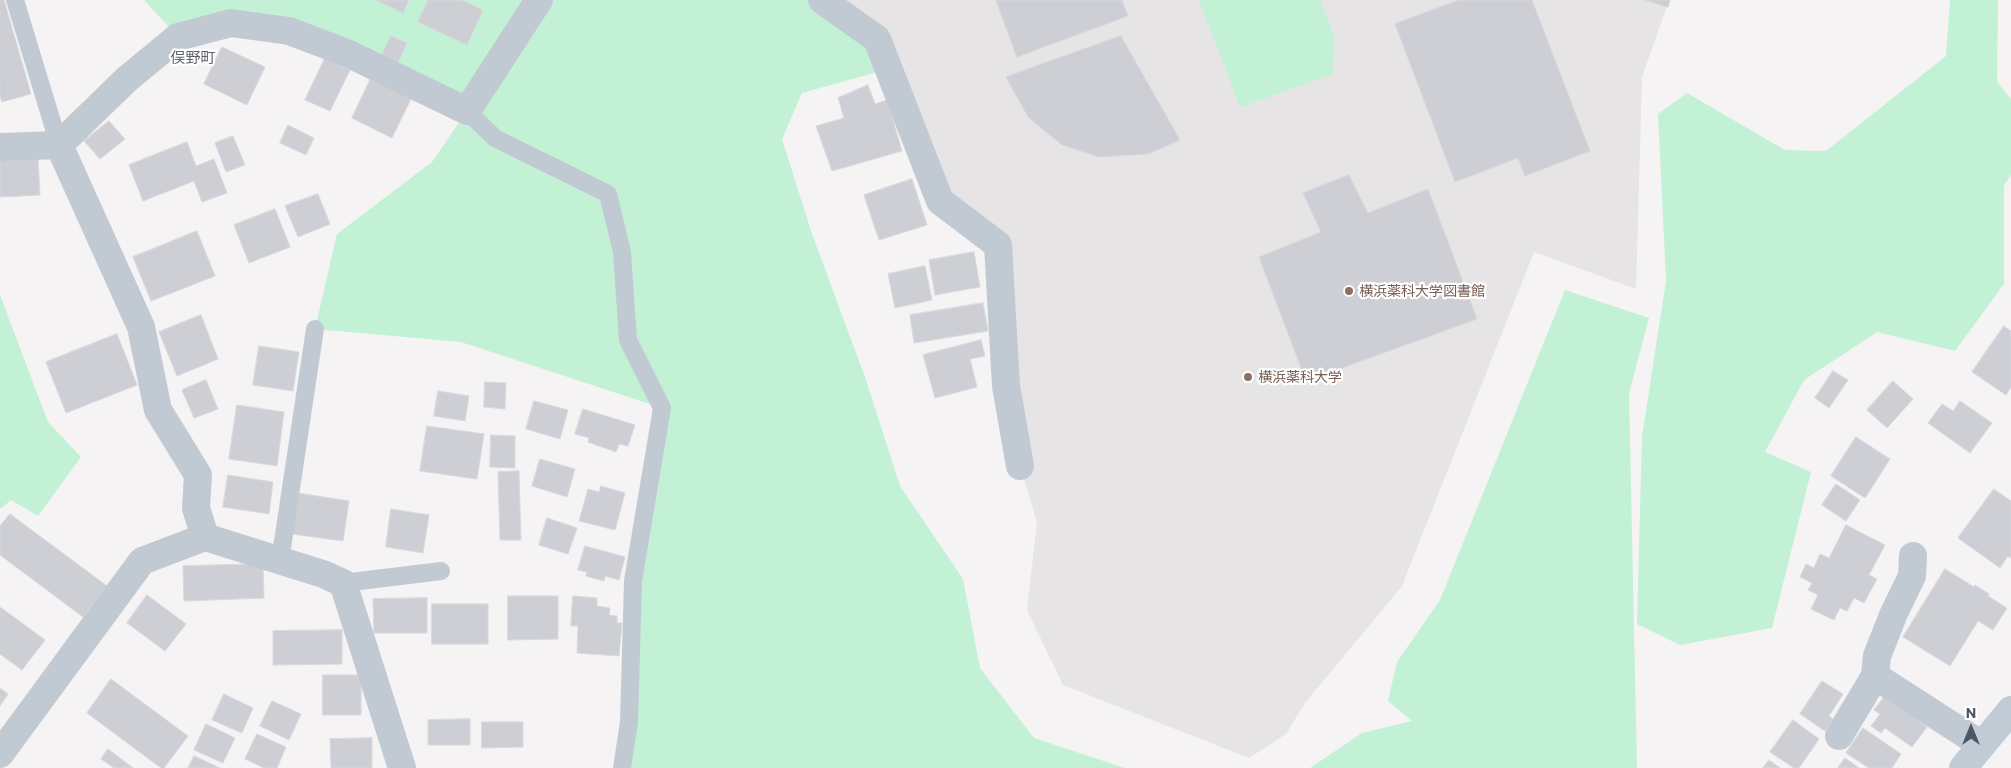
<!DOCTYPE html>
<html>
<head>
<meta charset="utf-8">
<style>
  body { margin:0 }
  #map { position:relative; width:2011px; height:768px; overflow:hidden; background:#f5f3f3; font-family:Commissioner,sans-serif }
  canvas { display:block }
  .north { position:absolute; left:1946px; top:703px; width:50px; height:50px; -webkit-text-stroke:4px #fff; paint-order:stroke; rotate:0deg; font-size:14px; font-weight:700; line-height:20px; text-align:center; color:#4a5661 }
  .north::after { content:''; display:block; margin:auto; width:18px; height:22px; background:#4a5661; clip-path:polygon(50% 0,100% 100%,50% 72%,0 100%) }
</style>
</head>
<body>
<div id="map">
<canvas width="2011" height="768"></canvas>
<div class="north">N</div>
</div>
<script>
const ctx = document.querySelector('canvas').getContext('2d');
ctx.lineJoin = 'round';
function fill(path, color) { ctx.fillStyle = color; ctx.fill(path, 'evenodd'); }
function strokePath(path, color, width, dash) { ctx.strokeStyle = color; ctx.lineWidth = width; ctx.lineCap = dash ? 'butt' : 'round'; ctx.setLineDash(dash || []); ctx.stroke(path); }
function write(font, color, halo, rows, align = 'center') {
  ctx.font = font + ' Commissioner,"Noto Sans JP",sans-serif'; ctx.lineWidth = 4.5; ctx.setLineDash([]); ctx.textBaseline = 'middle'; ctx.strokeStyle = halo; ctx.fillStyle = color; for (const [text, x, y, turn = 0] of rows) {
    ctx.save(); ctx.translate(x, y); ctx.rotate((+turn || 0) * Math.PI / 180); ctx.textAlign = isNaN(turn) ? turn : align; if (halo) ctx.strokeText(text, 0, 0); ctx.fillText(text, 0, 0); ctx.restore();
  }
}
const education = new Path2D(`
  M823,0h846l-27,77 -6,212 -102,-37 -132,334 -97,117 -19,31 -37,24 -186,-73 -36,-75 10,-88 -17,-56 -22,-221 -58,-44 -63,-162z`);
const green = new Path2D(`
  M144,0h678l66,69 -86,24 -20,46 30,95 53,143 35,109 63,93 17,89 54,70 91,30h-506l14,-187 29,-173 -201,-66 -146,-13 22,-95 95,-72 35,-51 -178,-80 -111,6z
  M1199,0h121l14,36 -1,38 -93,33z
  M1950,0h48l-1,82 14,17v76l-7,10v99l-49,67 -78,-19 -73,48 -39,72 46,20 -39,156 -92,17 -43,-21 5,-187 24,-156 -8,-167 29,-21 98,57 41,1 120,-95z
  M1565,290l84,28 -20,75 8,375h-327l52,-35 50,-12 -24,-20 9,-39 43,-62z
  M0,295l48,127 33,35 -43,59 -27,-16 -11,9z`);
const building = new Path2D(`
  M0,0h4l27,94 -29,8 -2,-6z
  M376,0h33l-6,13z
  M428,0h34l21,10 -16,35 -49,-23z
  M996,0h126l6,16 -111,41z
  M1459,0h73l58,151 -65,25 -7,-18 -63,24 -60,-158z
  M1645,0h25l-2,7z
  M391,36l16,7 -11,24 -16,-8z
  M1121,36l59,104 -32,14 -49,3 -37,-12 -34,-28 -22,-40z
  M222,47l43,20 -18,38 -43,-21z
  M325,58l25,12 -20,41 -25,-11z
  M371,78l41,19 -20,41 -40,-20z
  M868,85l7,19 12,-4 15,51 -70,20 -16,-45 28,-8 -6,-20z
  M109,121l16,18 -25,20 -16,-18z
  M288,125l26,13 -8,17 -26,-12z
  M233,136l12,29 -19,7 -11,-29z
  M187,142l9,24 18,-7 13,34 -25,9 -8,-21 -51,20 -14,-36z
  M38,158l2,37 -40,2v-36z
  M1349,175l19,38 60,-24 49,130 -171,62 -47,-124 62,-25 -18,-39z
  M912,179l15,46 -48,15 -15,-45z
  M318,194l12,30 -32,13 -13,-31z
  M275,209l15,38 -41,16 -15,-38z
  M197,231l18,45 -64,25 -18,-44z
  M974,252l6,35 -45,8 -6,-35z
  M925,266l7,34 -37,8 -7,-34z
  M983,303l5,28 -74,12 -4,-28z
  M201,315l17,44 -41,17 -18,-44z
  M2004,326l7,5v56l-5,8 -34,-23z
  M117,334l20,51 -71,28 -20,-51z
  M981,340l4,16 -15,3 7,28 -42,11 -12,-43z
  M259,346l40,6 -6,39 -40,-6z
  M1833,371l15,9 -19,28 -14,-10z
  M206,380l12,29 -24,9 -12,-28z
  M1893,381l20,18 -26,29 -20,-18z
  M485,382l21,1 -1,26 -21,-2z
  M438,391l31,5 -4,25 -31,-5z
  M534,401l34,9 -8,29 -34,-10z
  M1960,401l32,22 -22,30 -42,-30 14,-19 11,7z
  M237,405l47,7 -7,54 -48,-7z
  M583,409l52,16 -7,21 -9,-2 -3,8 -28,-10 1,-4 -14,-4z
  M427,426l57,8 -7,45 -57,-8z
  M491,435l24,1v32l-25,-1z
  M1856,437l34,22 -25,39 -34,-22z
  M540,459l35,10 -8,28 -35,-11z
  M519,471l2,69h-21l-2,-68z
  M228,475l45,7 -4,32 -46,-7z
  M1836,484l24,16 -14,21 -24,-16z
  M601,486l24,7 -10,37 -36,-9 9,-32 11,3z
  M1994,489l17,12v57l-3,-2 -8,12 -42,-30z
  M298,493l51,8 -6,40 -51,-7z
  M391,509l38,6 -6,38 -37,-6z
  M10,514l97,72 -24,31 -83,-62v-29z
  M547,518l30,10 -9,26 -29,-9z
  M1846,525l39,20 -16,30 8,4 -13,24 -10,-5 -7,13 -7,-3 -6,12 -23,-11 7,-14 -10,-5 4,-7 -12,-6 6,-13 8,4 6,-14 9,4z
  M585,546l40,11 -6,23 -14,-4 -1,5 -18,-5 1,-4 -9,-2z
  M263,564l1,34 -80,3 -1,-35z
  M1945,569l29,18 1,-2 14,9 -1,2 19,12 -14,22 -15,-9 -28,45 -47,-29z
  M147,595l39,29 -21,27 -38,-28z
  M508,596h50v43l-50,1z
  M573,596l24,2v8l13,2 -1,7 8,1v7h5l-3,33 -42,-3 1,-27h-7z
  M427,598v35h-53l-1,-34z
  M432,604h56v40h-56z
  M0,607l45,33 -23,30 -22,-16z
  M342,630v34l-69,1v-34z
  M323,675h38v40h-38z
  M111,679l77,57 -24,32h-3l-74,-55z
  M1822,681l21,13 -14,22 4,3 -8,12 -25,-17z
  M0,688l8,6 -8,12z
  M224,694l29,14 -11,25 -30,-13z
  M1885,696l42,31 -15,20 -27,-19 -4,5 -10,-7 9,-12 -6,-4z
  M272,701l29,13 -12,26 -29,-14z
  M470,719v26h-42v-25z
  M1793,720l26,19 -20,29h-5l-24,-16z
  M482,722h41v25l-41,1z
  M206,724l29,14 -12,25 -29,-13z
  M1863,728l38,26 -9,14h-23l-23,-15z
  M257,734l29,13 -9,21h-13l-19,-9z
  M372,738v30h-41l-1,-29z
  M108,749l25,19h-19l-13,-9z
  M194,756l26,12h-32z
  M1845,758l14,10h-21z
  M1769,760l11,8h-17z`);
const lane = new Path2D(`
  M15,0l44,145
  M467,111l28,27 113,56 14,58 6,88 34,68 -29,173 -4,141 -7,46
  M280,561l35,-232
  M343,583l98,-12`);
const street = new Path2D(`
  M822,0l55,39 63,162 58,44 8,141 14,80
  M0,147l59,-2
  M205,537l-9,-29 2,-33 -40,-65 -17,-83 -82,-182 68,-66 51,-42 53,-14 58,8 58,22 120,58 72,-111
  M1875,676l2,-20 17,-43 18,-37 1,-20
  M1839,736l36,-60 107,69
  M0,754l142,-193 63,-24 118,37 20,9 59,185`);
const secondary = new Path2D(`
  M1963,768l48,-58`);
const markers = [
  [1349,291,5,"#8d6e63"],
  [1248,377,5,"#8d6e63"]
];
const educationNames = [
  ["横浜薬科大学図書館",1359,291],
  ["横浜薬科大学",1258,377]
];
const neighbourhoodNames = [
  ["俣野町",193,58]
];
fill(education, '#e6e4e5');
fill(green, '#c3f1d5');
fill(building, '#cdcfd5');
strokePath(building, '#d7d9de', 1);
strokePath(lane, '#c1cad2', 18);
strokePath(street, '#c1cad2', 28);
strokePath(secondary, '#c1cbd6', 28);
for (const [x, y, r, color] of markers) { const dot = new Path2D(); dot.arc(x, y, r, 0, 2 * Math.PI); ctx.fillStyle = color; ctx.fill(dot); strokePath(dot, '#fff', 2); }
write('14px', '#785e54', '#fff', educationNames, 'left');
write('15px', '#5f6368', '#fff', neighbourhoodNames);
</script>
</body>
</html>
